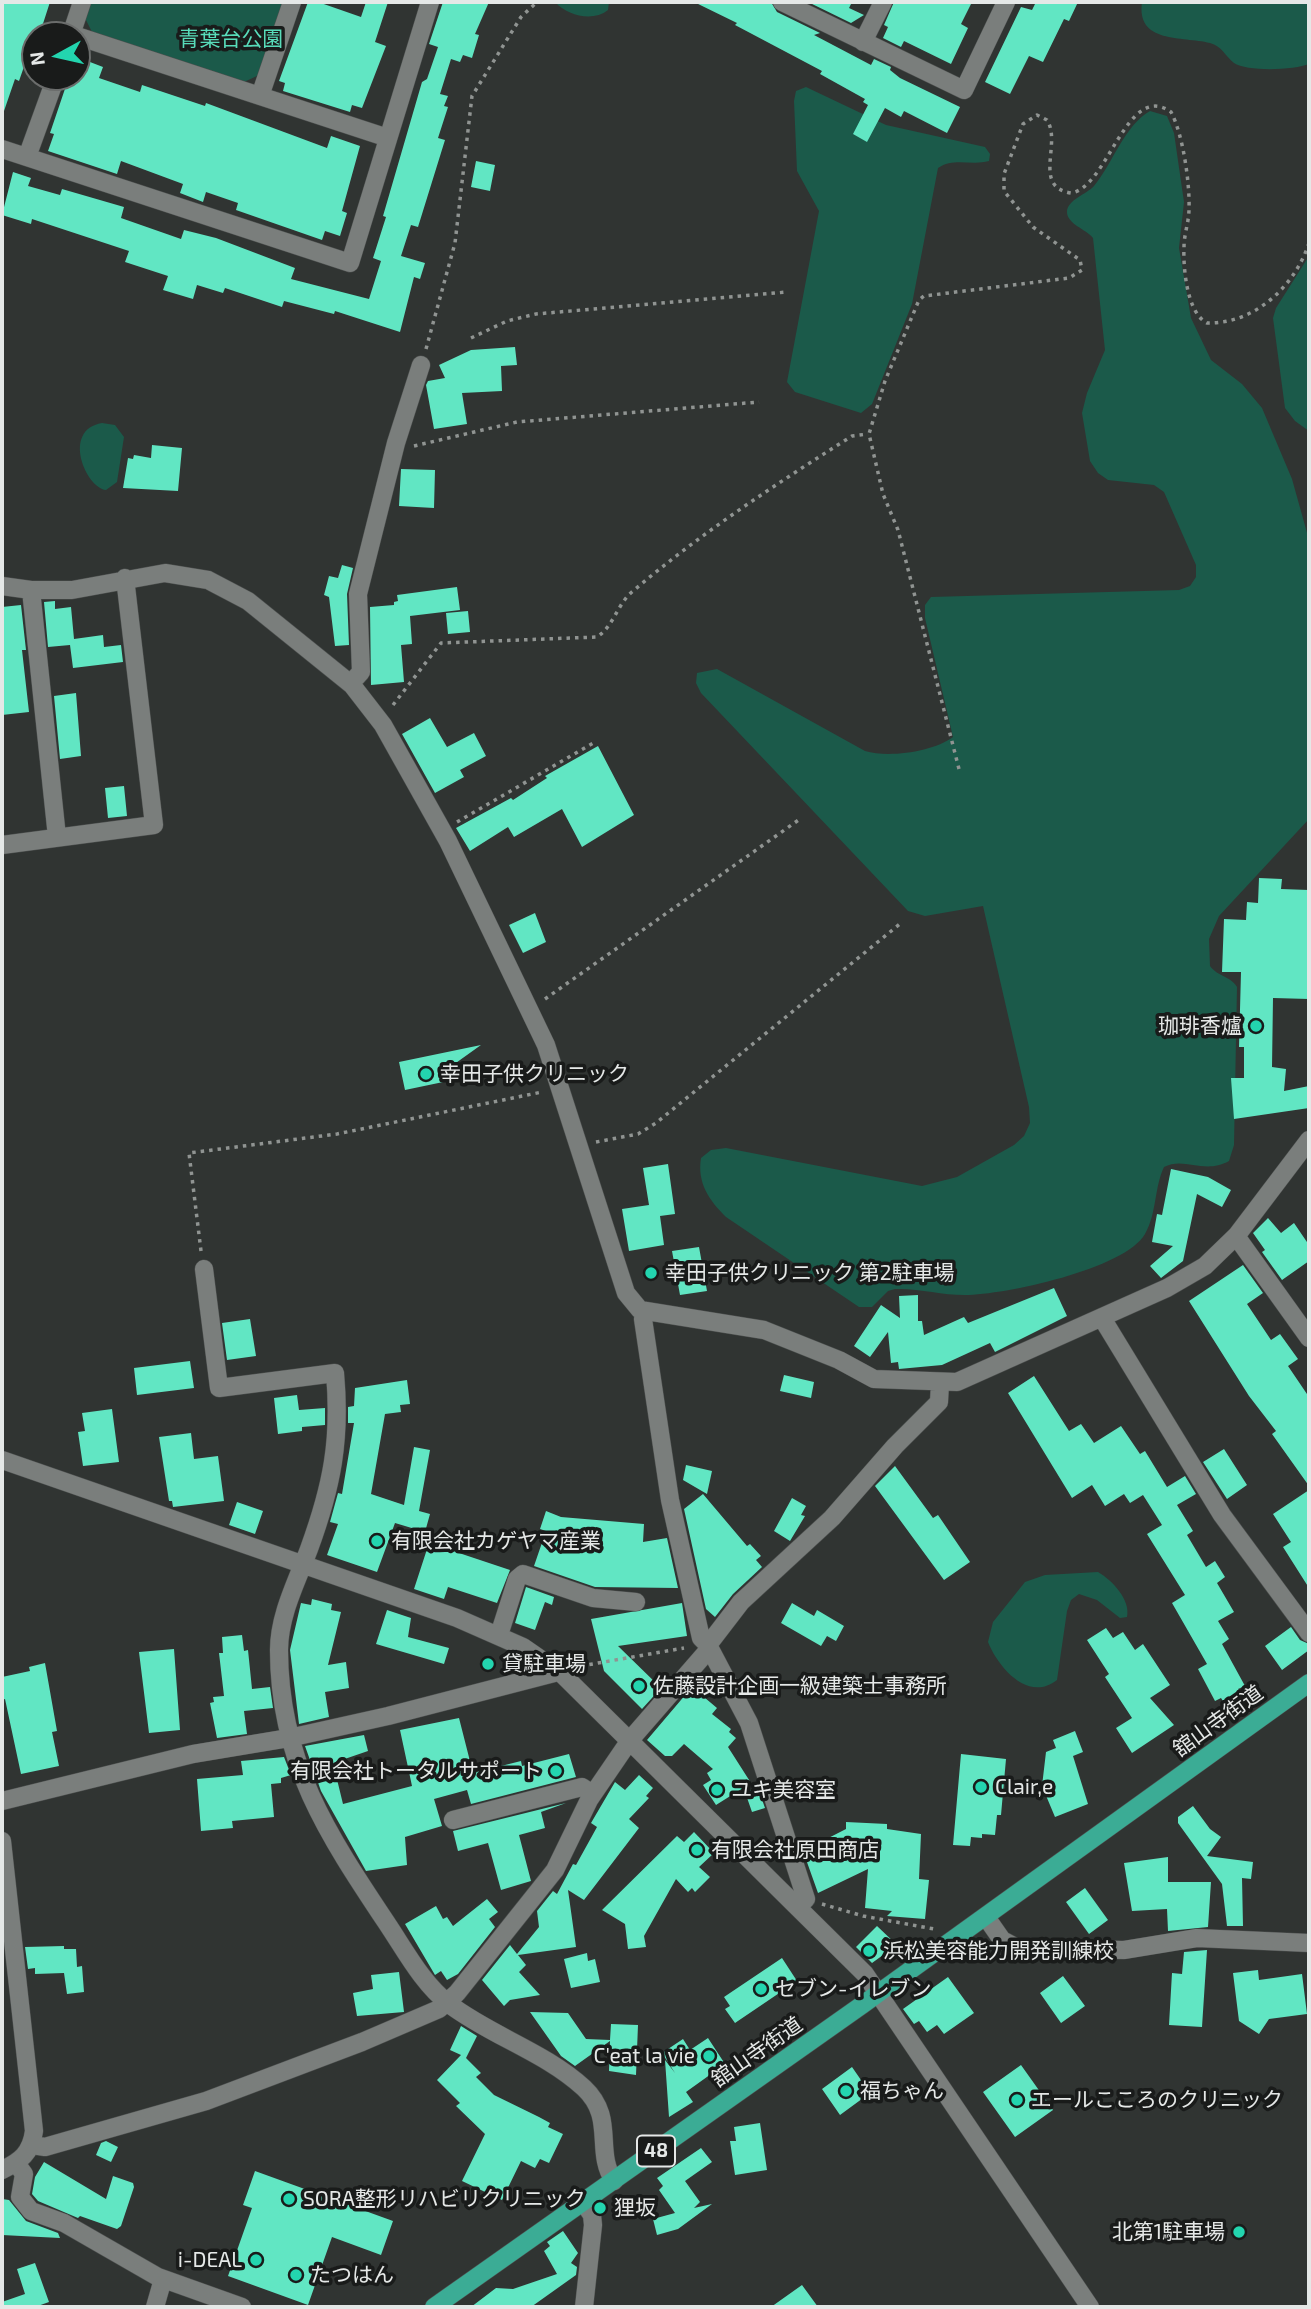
<!DOCTYPE html>
<html>
<head>
<meta charset="utf-8">
<style>
  body { margin:0 }
  #map { position:relative; width:1311px; height:2309px; overflow:hidden; background:#303432; font-family:"Exo 2",sans-serif }
  canvas { display:block }
  .frame { position:absolute; inset:0; border:4px solid #e5e8e7; pointer-events:none }
  .north { position:absolute; left:21px; top:21px; width:70px; height:70px; box-sizing:border-box; background:#191b1a; border:2px solid #6b6d6c; border-radius:50%; rotate:262deg; font-size:19px; font-weight:700; line-height:28px; text-align:center; color:#e5e8e7 }
  .north::after { content:''; display:block; margin:auto; width:24px; height:32px; background:#23d5af; clip-path:polygon(50% 0,100% 100%,50% 72%,0 100%) }
</style>
</head>
<body>
<div id="map">
<canvas width="1311" height="2309"></canvas>
<div class="frame"></div>
<div class="north">N</div>
</div>
<script>
const ctx = document.querySelector('canvas').getContext('2d');
ctx.lineJoin = 'round';
function fill(path, color) { ctx.fillStyle = color; ctx.fill(path, 'evenodd'); }
function strokePath(path, color, width, dash) { ctx.strokeStyle = color; ctx.lineWidth = width; ctx.lineCap = dash ? 'butt' : 'round'; ctx.setLineDash(dash || []); ctx.stroke(path); }
function write(font, color, halo, rows, align = 'center') {
  ctx.font = font + ' "Exo 2","Noto Sans JP",sans-serif'; ctx.lineWidth = 7; ctx.setLineDash([]); ctx.textBaseline = 'middle'; ctx.strokeStyle = halo; ctx.fillStyle = color; for (const [text, x, y, turn = 0] of rows) {
    ctx.save(); ctx.translate(x, y); ctx.rotate((+turn || 0) * Math.PI / 180); ctx.textAlign = isNaN(turn) ? turn : align; if (halo) ctx.strokeText(text, 0, 0); ctx.fillText(text, 0, 0); ctx.restore();
  }
}
const green = new Path2D(`
  M91,2h193l-25,73 -15,7 -152,-50 -7,-14z
  M555,2h54l-1,8c-15,12 -40,6 -53,-8z
  M1142,2h167v62c-14,6 -62,8 -75,-1 -9,-7 -12,-17 -24,-20 -28,-7 -74,1 -68,-41z
  M806,87l80,38 99,22 5,7 -1,7c-18,5 -35,-4 -51,7l-26,136 -40,100 -11,9 -66,-21 -8,-10 32,-171 -22,-40 -3,-70 2,-10z
  M1150,111l17,5 7,17 10,69 -5,46 12,70 20,42 31,24 20,24 30,71 17,61v279l-90,97 -10,23 1,27c8,11 21,10 27,21l-3,158 -5,16c-25,14 -45,-5 -65,6 -10,21 -7,46 -19,67 -20,35 -141,61 -180,61 -24,0 -47,-7 -70,-6l-7,2 -16,16h-13l-133,-90c-17,-17 -29,-34 -25,-59l10,-8 15,-2 196,38 35,-9 57,-32 10,-9 6,-13 -1,-16 -46,-201 -58,10 -17,-5 -207,-218 -5,-10 1,-10 20,-4 148,82c23,7 68,1 88,-14l-28,-119v-13l6,-8 248,-7 11,-4 6,-9v-12l-32,-73 -10,-7 -46,-5 -10,-7 -8,-12 -8,-48 5,-20 18,-43 -12,-112c-7,-9 -26,-14 -26,-26 0,-12 20,-18 27,-26 19,-23 30,-60 56,-75z
  M1309,256v175l-14,-10 -10,-13 -12,-90 3,-10z
  M102,423l13,2 9,12 -7,45 -11,8c-20,-2 -45,-60 -4,-67z
  M1098,1572c14,8 33,28 29,45l-7,1 -23,-18 -18,-6 -8,6 -4,11 -10,69c-29,23 -59,-13 -69,-38l5,-20 32,-40 20,-7z`);
const building = new Path2D(`
  M2,2h48l-10,31 -5,2 -16,46 -4,-2 -11,32z
  M308,2h10l43,15 5,-15h22l-13,40 11,4 -24,62 -10,-3 -2,7 -67,-21 2,-8 -6,-2z
  M443,2h46l-14,32 4,1 -7,23 -9,-3 -3,7 -9,-3 -11,35 8,2 -4,10 4,1 -10,31 7,2 -27,87 -7,-2 -10,31 24,7 -5,16 -6,-2 -14,55 -65,-21 -1,3 -50,-13 -2,6 -57,-19 -2,5 -26,-8 -4,14 -30,-9 5,-14 -43,-14 4,-11 -97,-32 -1,5 -29,-9 11,-43 18,6 -3,8 32,9 2,-6 62,18 -3,11 60,21 3,-9 32,8 79,30 -4,11 78,20 12,-38 -8,-3 13,-41 -3,-1 39,-134 5,-3 11,-32 -9,-3z
  M694,2h77l6,10 43,21 -6,2 57,30 3,-6 17,8 -1,3 10,8 60,29 -13,26 -43,-22 -3,6 -16,-9 -18,34 -14,-8 15,-29 -5,-3 2,-3 -45,-25 2,-3 -87,-46 2,-2z
  M808,2h44l-3,6 15,7 -13,8z
  M894,2h78l-11,22 7,4 -17,36 -47,-23 -3,6 -18,-9 5,-11 -4,-2z
  M1029,2h49l-9,19 -5,-2 -21,43 -14,-6 -19,38 -25,-12 36,-75 11,3 3,-6z
  M77,57l26,10 -4,11 41,14 2,-7 63,21 1,-3 121,45 4,-12 29,10 -18,65 5,2 -7,23 -15,-5 -3,9 -86,-30 2,-7 -32,-11 -3,10 -23,-9 3,-9 -62,-23 -4,13 -69,-23 6,-17 -4,-1 19,-56h8z
  M476,161l19,4 -5,26 -19,-4z
  M515,347l2,18 -16,1 1,25 -40,2 5,31 -33,5 -8,-44 2,-4 17,-3 -6,-13 32,-15z
  M152,445l30,3 -4,43 -55,-3 5,-30 5,1 1,-4 17,3z
  M401,469l34,1 -1,38 -35,-2z
  M342,565l11,3 -6,26 2,51 -14,1 -6,-49 -5,-2 5,-19 9,2z
  M457,587l3,23 -50,6 2,28 -11,1 3,37 -33,3 -1,-78 24,-2v-3l4,-1 -1,-6z
  M55,601v8l16,-2 3,32 29,-4 1,12 17,-2 2,17 -50,6 -3,-23 -22,2 -4,-45z
  M21,605l5,45h-4l7,62 -27,3v-108z
  M468,611l2,21 -22,2 -2,-21z
  M76,693l5,63 -21,3 -6,-63z
  M430,718l17,29 27,-14 12,23 -26,14 4,7 -29,16 -33,-59z
  M598,746l36,69 -52,32 -20,-38 -48,28 -6,-10 -38,24 -14,-23 55,-30 2,2 34,-22 -2,-2z
  M124,786l3,30 -19,2 -3,-30z
  M1259,878l23,1 -1,10 28,1v109l-36,-1 -1,69 14,2 -2,22 25,-5v22l-75,11 -3,-41h13v-31h-5l2,-75h-19l2,-53 22,1 1,-18 11,1z
  M535,913l11,29 -23,11 -14,-28z
  M481,1045l-28,20 -5,16 -43,9 -6,-28z
  M668,1164l7,50 -15,2 4,29 -35,6 -7,-42 27,-4 -6,-37z
  M1171,1169l37,8 23,13 -9,17 -25,-13 -14,67 -22,17 -11,-12 23,-20 -21,-4 5,-28 5,1z
  M1268,1218l13,15 13,-10 15,22v16l-27,19 -20,-28 3,-2 -12,-17z
  M699,1247l8,44 -27,4 -8,-44z
  M1243,1265l20,28 -16,11 24,36 9,-6 18,25 -10,7 21,31v89l-37,-52 4,-3 -27,-35 -60,-95z
  M1054,1288l13,28 -72,36 -5,-9 -48,22 -43,4 -1,-7 -7,1 -3,-31 -18,25 -16,-11 27,-41 19,13 -1,-22 19,-1v26h4l2,14 40,-18 4,6z
  M250,1319l6,37 -29,4 -5,-37z
  M190,1361l4,27 -57,7 -3,-27z
  M784,1375l30,7 -3,16 -31,-7z
  M1034,1376l35,55 12,-7 13,19 27,-17 19,28 5,-3 22,36 18,-11 11,18 -19,11 16,26 -6,4 19,32 9,-6 10,16 -8,6 17,29 -16,9 11,18 -7,5 23,42 -7,3 6,8 -16,12 -7,-11 -6,3 -17,-32 9,-5 -35,-61 13,-8 -38,-61 15,-9 -19,-30 -13,8 -6,-9 -19,12 -13,-21 -20,13 -64,-105z
  M407,1380l3,24 -10,1 1,7 -16,2 -14,80 33,11 10,-58 16,3 -11,61 11,3 -5,18 -30,-9 -18,49 -50,-17 11,-31 -8,-2 8,-29 4,1 12,-71h-6v-16l6,-1 1,-18z
  M297,1395l2,15 26,-2v17l-23,2v4l-24,3 -4,-36z
  M112,1409l7,53 -36,4 -5,-34 7,-1 -3,-18z
  M191,1433l3,26 24,-3 6,45 -51,6 -1,-6h-3l-10,-64z
  M1224,1449l23,36 -20,14 -24,-37z
  M686,1465l26,6 -5,23 -24,-14z
  M895,1466l38,52 5,-3 32,47 -26,18 -69,-94z
  M1309,1490v98l-26,-41 8,-5 -18,-28z
  M703,1494l44,52 3,-2 11,12 -5,4 6,7 -29,27 -18,23 -9,-8 -22,-100z
  M792,1498l14,8 -5,9 4,1 -15,25 -16,-10z
  M237,1502l26,9 -8,23 -26,-9z
  M546,1511l15,6 83,7 -1,18 24,-4 11,50 -83,-1 -61,-21 12,-35 -6,-2z
  M429,1543l81,27 -13,33 -49,-16 -4,12 -30,-10z
  M526,1587l28,10 -2,8 -7,-3 -10,28 -20,-7z
  M312,1599l20,5 -1,6 10,2 -13,53 18,-3 3,26 -24,4 4,25 -30,7 -9,-74 11,-47 10,2z
  M682,1603l5,33 -69,10 43,42 -19,21 -38,-38 -13,-52z
  M792,1603l22,13 3,-6 27,16 -8,15 -9,-5 -6,10 -40,-23z
  M387,1610l24,8 -3,19 41,11 -5,16 -68,-20z
  M1291,1627l9,13 9,4v6l-27,20 -17,-24z
  M1106,1628l7,10 10,-6 12,18 8,-6 27,41 -20,13 24,27 -42,28 -16,-25 16,-10 -27,-41 4,-3 -22,-34z
  M242,1635l2,16 4,-1 4,39 18,-2 3,21 -29,3 3,23 -30,4 -7,-35 4,-1 -1,-5 11,-1 -5,-43h4l-1,-16z
  M174,1649l6,81 -31,3 -10,-81z
  M45,1663l12,68 -5,1 7,34 -38,8 -16,-75 -3,1v-23l28,-6 -1,-4z
  M692,1687l25,21 -5,6 19,15 -2,3 7,6 -8,9 23,36 -35,22 -13,-20 8,-5 -4,-7 6,-4 -29,-25 -12,12h-7l-18,-16z
  M459,1718l14,55 48,-12 1,5 47,-12 7,23 -105,27 -4,-14 -33,9 8,27 -37,11 2,28 -41,6 -45,-80 -16,-45 59,-11 4,16 -35,12 10,41 69,-18 -12,-56z
  M1075,1731l8,21 -10,4 15,48 -33,13 -13,-31 4,-34 10,-4 -3,-8z
  M961,1754l45,5 -5,56h-4l-2,20 -13,-1v4l-11,-1 -1,9 -17,-1z
  M284,1757l7,18 -10,3v5l-10,1 3,33 -42,4 1,7 -32,3 -4,-52 46,-4 -2,-14z
  M639,1775l14,13 -7,8 3,2 -20,21 10,9 -55,72 -16,-10 8,57 -58,8 8,10 -7,7 21,23 -30,5 -6,6 -22,-26 28,-35 7,9 22,-27 -2,-16 16,-20 4,3 16,-30 3,1 21,-38 -6,-4 24,-41 10,8z
  M758,1788l7,20 -13,4 -7,-20z
  M566,1803l-25,9 4,16 -26,7 12,46 -30,9 -13,-47 -30,8 -5,-20z
  M1193,1806l17,23 11,8 -14,19 46,6 -2,17 -9,-1 1,48h-16l-5,-42 -44,-61v-6z
  M846,1822l41,2v5l34,5 -2,45 10,1 -4,39 -38,-3 5,-5 -27,-3 3,-39 -50,24 -15,-42 43,-22z
  M694,1832l20,21 -15,14 11,10 -15,15 -3,-4 -4,4 -12,-13 -32,57 2,11 -18,2 -3,-25 -23,-14 75,-74 7,6z
  M1168,1857v25h43l-3,45 -40,4 -1,-22 -35,2 -8,-48z
  M1085,1888l23,32 -19,14 -23,-32z
  M487,1899l11,13 -9,7 6,8 -37,47 -11,6 -6,-9 -6,4 -30,-51 31,-18 7,13 4,-2 6,9z
  M877,1926l20,19 -25,18 -16,-16z
  M64,1946v3h12l1,18 5,-1 2,26 -17,2 -3,-21 -29,1v-6l-7,1 -3,-22z
  M1207,1950l-5,77 -33,-2 3,-52 10,1 2,-22z
  M587,1953l1,8 7,-2 5,23 -29,6 -7,-29z
  M782,1958l15,23 -62,42 -10,-14 5,-3 -6,-9z
  M1258,1970l1,10 43,-6 5,40 -38,5 -10,15 -20,-13 -6,-48z
  M399,1972l5,40 -47,4 -4,-23 20,-4 -2,-14z
  M1063,1976l22,30 -24,17 -21,-30z
  M948,1977l26,36 -30,21 -7,-9 -10,7 -8,-11 -5,3 -11,-15z
  M530,2012l38,1 18,26 24,1 1,-16 27,1 -2,50 -27,-4 1,-30 -35,25 -14,-10z
  M461,2026l16,10 -11,22 15,15 -5,4 18,18 45,22 11,6 -2,4 15,7 -14,29 -9,-4 -5,9 -14,-7 -19,39 -40,-19 23,-47 -29,-28 4,-3 -23,-23 24,-25 -11,-5z
  M708,2038l17,26 -39,28 7,10 -24,15 -4,-57 10,13 -13,-20 21,-14 7,11z
  M1021,2065l32,45 -38,27 -32,-45z
  M852,2067l18,26 -30,22 -18,-26z
  M760,2123l7,47 -32,5 -5,-34h6l-2,-14z
  M106,2141l12,6 -7,15 -15,-7 5,-12z
  M701,2148l11,14 -27,19 15,21 -6,6 18,-4 -34,25 -21,6 -4,-16 22,-6 -16,-23 4,-4 -6,-8z
  M44,2162l62,37 7,-23 20,7 1,4 -13,39 -4,3 -37,-13 -2,2 -40,-17 -6,-7 3,-17z
  M255,2171l138,50 -12,34 -49,-18 -24,68 -80,-29 24,-68 -9,-3z
  M2,2199l7,1 17,21 32,12 2,5 -58,-3z
  M563,2231l15,22 -7,10 6,4 -1,8 -45,32h-60l25,-19 17,1 44,-15 -13,-23 6,-5 -3,-4z
  M35,2263l14,39 -14,5h-33v-5l23,-8 -8,-25z
  M802,2285l16,22h-47z`);
const path = new Path2D(`
  M471,338l36,-17 29,-7 251,-22
  M426,349l29,-106 17,-147 49,-79 16,-15
  M414,446l103,-24 242,-20
  M393,705l48,-62 156,-6c17,-11 20,-33 36,-46 68,-58 143,-107 219,-155l16,-2
  M959,769l-61,-239 -15,-36 -14,-60 16,-53 34,-81 5,-4 145,-18 13,-8 -2,-10 -47,-33 -29,-36v-17l19,-50 14,-9 10,5c15,23 -15,67 24,73 37,-5 56,-113 100,-81 12,22 19,72 18,97 0,13 -5,25 -5,38 -1,21 3,66 23,76 48,1 88,-37 102,-80
  M457,822l138,-80
  M545,999l255,-180
  M596,1142l42,-8 18,-11 245,-200
  M201,1251l-12,-98 148,-19 205,-42
  M581,1666l103,-18
  M822,1904l41,12 71,13`);
const minor = new Path2D(`
  M782,2l182,88 42,-88
  M71,35l11,-33
  M77,36l311,102
  M863,42l20,-40
  M260,96l32,-94
  M2,149l348,114 80,-261
  M27,157l29,-80
  M2,586l29,4h41l93,-17 43,7 40,21 104,84 31,40 65,116 98,204 80,248 14,17 124,20 75,30 35,19 83,3 210,-94 38,-22 32,-31 72,-95
  M31,590l26,247
  M351,683l10,-11 -3,-78 38,-151 25,-78
  M2,845l152,-20 -29,-247
  M1236,1236l73,102
  M204,1269l15,119 116,-15c6,67 -3,113 -26,176 -12,32 -30,66 -30,101 0,112 49,185 109,275 18,27 35,59 61,79 42,32 96,48 135,84 32,30 10,63 30,93
  M645,1312l-2,7 27,181 31,138 7,7
  M1102,1318l120,197 87,118
  M2,1460l455,158 66,29 39,27 303,300 225,333
  M499,1635l18,-56 6,-5 70,24 43,4
  M2,1801l191,-47 96,-16 99,-22 170,-44
  M453,1820l129,-33 11,7
  M2,1841l32,290c-3,22 -13,30 -32,39
  M798,1907l8,-8 -57,-176 -41,-78 33,-43 91,-84 63,-72 44,-44 1,-19
  M986,1917l16,23 15,8 107,2 73,-12 112,5
  M32,2145l13,2 161,-46 156,-59 77,-33 18,-16 98,-123 34,-70 41,-60 80,-92
  M16,2163l8,11 -4,23 11,14 33,12 94,54 84,30
  M583,2202l9,13 1,10 -9,82
  M155,2307l8,-28`);
const major = new Path2D(`
  M434,2307l428,-302 447,-322`);
const markers = [
  [1256,1026,7,"#23d5af"],
  [426,1074,7,"#23d5af"],
  [651,1273,7,"#23d5af"],
  [377,1541,7,"#23d5af"],
  [488,1664,7,"#23d5af"],
  [639,1686,7,"#23d5af"],
  [556,1771,7,"#23d5af"],
  [981,1787,7,"#23d5af"],
  [717,1790,7,"#23d5af"],
  [697,1850,7,"#23d5af"],
  [869,1951,7,"#23d5af"],
  [761,1989,7,"#23d5af"],
  [709,2056,7,"#23d5af"],
  [846,2091,7,"#23d5af"],
  [1017,2100,7,"#23d5af"],
  [289,2199,7,"#23d5af"],
  [600,2208,7,"#23d5af"],
  [1239,2232,7,"#23d5af"],
  [256,2260,7,"#23d5af"],
  [296,2275,7,"#23d5af"]
];
const shields = [
  [656,2151,38]
];
const shieldNames = [
  ["48",656,2151]
];
const parkNames = [
  ["青葉台公園",231,39]
];
const poiNames = [
  ["珈琲香爐",1242,1026,"right"],
  ["幸田子供クリニック",440,1074],
  ["幸田子供クリニック 第2駐車場",665,1273],
  ["有限会社カゲヤマ産業",391,1541],
  ["貸駐車場",502,1664],
  ["佐藤設計企画一級建築士事務所",653,1686],
  ["有限会社トータルサポート",542,1771,"right"],
  ["Clair,e",995,1787],
  ["ユキ美容室",731,1790],
  ["有限会社原田商店",711,1850],
  ["浜松美容能力開発訓練校",883,1951],
  ["セブン-イレブン",775,1989],
  ["C'eat la vie",695,2056,"right"],
  ["福ちゃん",860,2091],
  ["エールこころのクリニック",1031,2100],
  ["SORA整形リハビリクリニック",303,2199],
  ["狸坂",614,2208],
  ["北第1駐車場",1225,2232,"right"],
  ["i-DEAL",242,2260,"right"],
  ["たつはん",310,2275]
];
const streetNames = [
  ["舘山寺街道",1218,1721,-36],
  ["舘山寺街道",757,2052,-35]
];
fill(green, '#1b5a4a');
fill(building, '#61e6c3');
strokePath(minor, '#4d504f', 19);
strokePath(major, '#4d504f', 19);
strokePath(path, '#909492', 3.5, [3.5, 5]);
strokePath(minor, '#7a7e7c', 18);
strokePath(major, '#3bac95', 18);
for (const [x, y, r, color] of markers) { const dot = new Path2D(); dot.arc(x, y, r, 0, 2 * Math.PI); ctx.fillStyle = color; ctx.fill(dot); strokePath(dot, '#191b1a', 2.5); }
for (const [x, y, w] of shields) { const box = new Path2D(); box.roundRect(x - w / 2, y - 15.5, w, 31, 5); ctx.fillStyle = '#191b1a'; ctx.fill(box); strokePath(box, '#e5e8e7', 2); }
write('bold 19px', '#e5e8e7', null, shieldNames);
write('21px', '#58dcba', '#191b1a', parkNames);
write('21px', '#e5e8e7', '#191b1a', poiNames, 'left');
write('21px', '#e5e8e7', '#191b1a', streetNames);
</script>
</body>
</html>
